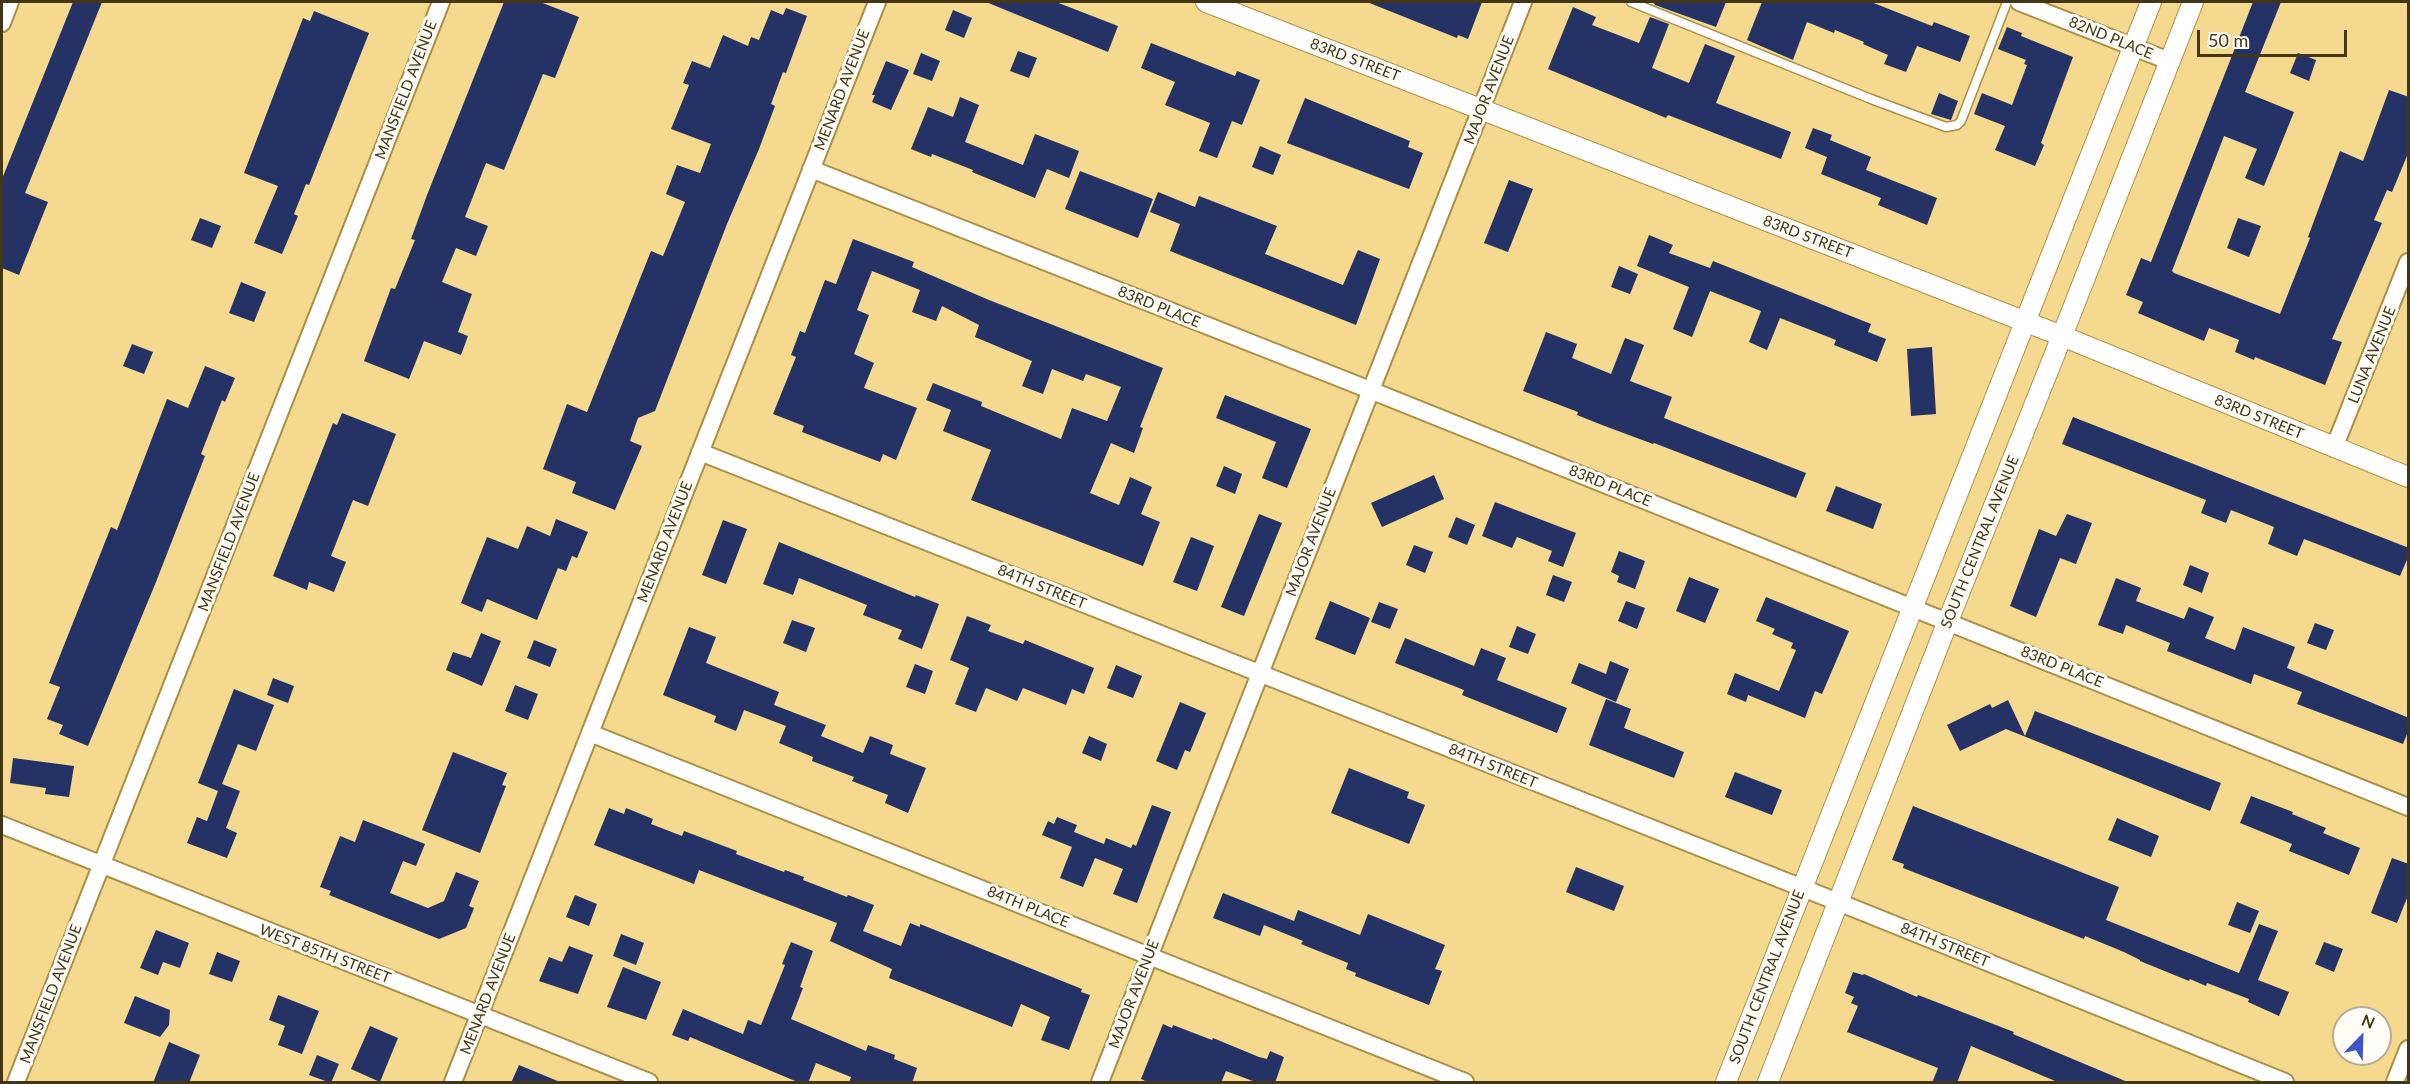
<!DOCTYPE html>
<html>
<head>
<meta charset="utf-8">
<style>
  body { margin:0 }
  #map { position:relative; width:2410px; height:1084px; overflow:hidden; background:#f5d98e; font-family:Lato,sans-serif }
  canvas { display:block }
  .frame { position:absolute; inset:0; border:3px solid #423617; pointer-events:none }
  .north { position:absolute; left:2332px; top:1006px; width:60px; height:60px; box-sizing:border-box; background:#fffcf5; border:2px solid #b3ad9c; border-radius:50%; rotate:23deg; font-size:16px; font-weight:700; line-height:24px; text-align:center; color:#423617 }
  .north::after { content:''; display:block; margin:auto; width:21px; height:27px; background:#3f56c9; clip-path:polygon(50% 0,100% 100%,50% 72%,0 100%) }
  .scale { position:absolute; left:2197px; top:30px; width:150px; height:27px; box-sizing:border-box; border:3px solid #423617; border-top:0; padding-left:8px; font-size:18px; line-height:21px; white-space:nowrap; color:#423617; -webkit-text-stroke:4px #fffcf5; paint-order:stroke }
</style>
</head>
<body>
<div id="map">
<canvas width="2410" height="1084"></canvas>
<div class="frame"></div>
<div class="north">N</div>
<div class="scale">50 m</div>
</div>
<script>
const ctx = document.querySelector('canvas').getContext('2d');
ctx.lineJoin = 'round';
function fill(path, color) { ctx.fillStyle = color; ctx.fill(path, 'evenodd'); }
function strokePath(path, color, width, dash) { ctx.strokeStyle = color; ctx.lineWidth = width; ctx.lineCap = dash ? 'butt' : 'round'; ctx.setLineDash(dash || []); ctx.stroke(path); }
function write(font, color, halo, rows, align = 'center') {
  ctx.font = font + ' Lato,sans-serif'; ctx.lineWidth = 6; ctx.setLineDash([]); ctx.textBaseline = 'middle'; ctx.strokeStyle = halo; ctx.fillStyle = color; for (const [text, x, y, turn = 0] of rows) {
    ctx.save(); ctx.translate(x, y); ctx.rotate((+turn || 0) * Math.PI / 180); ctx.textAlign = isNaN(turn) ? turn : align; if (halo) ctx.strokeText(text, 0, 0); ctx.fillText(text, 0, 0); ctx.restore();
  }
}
const building = new Path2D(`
  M73,2h29l-77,191 23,9 -29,73 -17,-7v-89z
  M504,2h36l39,15 -24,61 -12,-4 -39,96 -18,-7 -21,54 23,9 -12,30 -20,-8 -14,34 30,12 -14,38 10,4 -7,19 -37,-14 -15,38 -45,-18 27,-73 4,1 20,-49 -4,-1 16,-44z
  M986,2h70l62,24 -10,26z
  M1367,2h115l-14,37 -10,-4 -1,3z
  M1653,2h73l-10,25 -61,-22z
  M1762,2h109l61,24 2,-4 36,14 -10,26 -43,-16 -11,26 -22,-8 4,-9 -25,-11 1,-2 -29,-12 -1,3 -27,-11 -14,38 -46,-20z
  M2253,2h28l-36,90 49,20 -30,74 -19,-8 12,-29 -33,-13 -52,135 2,2 106,41 30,-76 -2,-1 32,-86 23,10 26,-71 20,7v54l-17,41 -5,-2 -13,30 8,3 -50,116 10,3 -17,43 -70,-28 -1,3 -19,-8 4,-12 -30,-12 -5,13 -66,-28 5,-11 -17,-7 15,-37 10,4z
  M1573,7l23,10 -4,8 47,18 11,-26 19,7 -17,44 37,15 16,-39 30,12 -19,47 75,29 -10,27 -113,-44 -2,3 -118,-49z
  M786,8l21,8 -21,57 -3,-1 -12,32 4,2 -16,43 -32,75 -72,187 -17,7 -8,23 12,5 -27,64 -43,-17 4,-11 -33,-13 24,-65 20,8 64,-161 12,5 22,-54 -19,-8 11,-29 23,8 11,-29 -40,-15 18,-44 -6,-2 9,-22 18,7 13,-33 25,11 3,-9 8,3 12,-30 12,5z
  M953,10l19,8 -8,20 -19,-8z
  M314,11l55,22 -60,152 -3,-1 -12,30 4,2 -16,38 -28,-11 24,-57 -34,-13 59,-155 7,3z
  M2007,27l15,6 -1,3 52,21 -32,86 3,2 -9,21 -40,-16 10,-24 -31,-12 8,-21 30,12 15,-40 -3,-1 2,-4 -28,-11z
  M1151,43l84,33 2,-5 23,9 -18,45 -10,-4 -15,37 -18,-7 11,-28 -45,-18 10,-23 -34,-14z
  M1018,51l19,7 -8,20 -19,-7z
  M921,53l19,8 -8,20 -19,-7z
  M2298,53l18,7 -7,21 -19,-8z
  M886,61l23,9 -18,40 -19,-8 3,-7h-3z
  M1939,93l19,8 -7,19 -20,-6z
  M960,97l19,8 -14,37 58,23 12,-31 44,17 -10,27 -22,-9 -12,29 -63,-26 1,-2 -41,-16 -1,3 -20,-8 17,-42 25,10z
  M1305,98l105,43 -2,6 15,6 -14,36 -122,-46z
  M1813,128l19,7 -2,5 41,17 -5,13 71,28 -10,27 -49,-20 3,-7 -60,-24 6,-17 -22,-9z
  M1260,146l21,9 -8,20 -21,-8z
  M1080,171l73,28 -15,39 -73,-29z
  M1509,180l24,9 -25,63 -24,-9z
  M1158,192l37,15 4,-11 78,30 -12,28 78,31 15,-35 22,9 -24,66 -186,-74 10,-27 -30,-12z
  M200,218l21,8 -9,22 -21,-8z
  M2238,218l23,8 -12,31 -22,-9z
  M1649,235l24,10 -4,8 41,15 3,-7 158,63 -3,8 18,7 -9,23 -43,-17 2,-5 -56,-22 -13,32 -18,-8 12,-31 -51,-20 -18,46 -19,-8 16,-42 -52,-21z
  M853,239l61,23 -2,5 77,33 174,68 -23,59 3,1 -9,25 -23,-10 -21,50 29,12 11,-28 22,10 -11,27 19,8 -17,44 -172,-66 20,-50 -48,-19 8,-21 -25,-10 7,-17 49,19 -1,4 80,33 11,-31 35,13 14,-34 -35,-13 -3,7 -31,-12 -9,25 -21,-8 10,-25 -57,-24 4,-12 -37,-19 -6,15 -24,-9 8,-22 -48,-19 -15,39 12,5 -15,39 20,9 -10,25 53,20 -21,52 -13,-6 -3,8 -78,-30 2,-6 -31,-12 23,-57 -5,-2 9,-24 5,2 20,-53 11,4z
  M1619,266l19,8 -8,20 -19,-7z
  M241,282l25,10 -12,30 -25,-9z
  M1546,332l31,12 -5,14 39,16 14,-36 19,7 -14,36 42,16 -8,21 142,55 -10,25 -142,-55 -1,1 -51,-19 -25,-10 1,-3 -55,-21z
  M132,344l21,8 -9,22 -21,-8z
  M1932,347l4,67 -25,2 -4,-67z
  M205,366l30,12 -10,24 -3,-2 -21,54 4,2 -49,126 -68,164 -29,-12 4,-9 -16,-6 13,-32 -11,-4 62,-156 6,3 50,-131 21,9z
  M1225,395l86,34 -24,59 -25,-10 14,-36 -60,-24z
  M342,413l54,21 -28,72 -15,-6 -22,56 15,6 -12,30 -25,-10 -2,8 -34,-14 60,-153 4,2z
  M2073,417l336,131v7l-9,21 -96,-37 -7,17 -29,-12 6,-17 -43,-17 -5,13 -25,-10 5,-13 -144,-56z
  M1224,466l18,8 -7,20 -19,-8z
  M1434,475l10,24 -62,28 -11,-24z
  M1836,486l46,18 -9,25 -47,-18z
  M1495,502l81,31 -13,34 -15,-6 4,-10 -35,-14 -5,11 -30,-12z
  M1259,514l23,9 -38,93 -23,-9z
  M2067,514l25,9 -16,41 -16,-6 -24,59 -26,-11 29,-77 17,7z
  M1456,517l19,8 -8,20 -19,-8z
  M556,519l32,13 -11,26 -5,-2 -6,15 -8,-3 -21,52 -50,-21 -5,13 -21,-9 26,-66 31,12 9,-23 23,10z
  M723,520l24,9 -21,55 -24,-9z
  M1191,537l23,9 -17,45 -24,-9z
  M779,542l136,55 1,-2 23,9 -17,45 -24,-10 4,-9 -39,-15 4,-10 -68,-27 -6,17 -30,-11z
  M1414,545l19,7 -8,21 -19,-8z
  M1619,551l26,10 -10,28 -18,-7 2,-6 -8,-4z
  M2190,565l19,8 -7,20 -19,-8z
  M1553,575l19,7 -8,20 -18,-7z
  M1689,577l30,12 -14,34 -29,-12z
  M2116,578l25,10 -5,13 48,18 5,-12 25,10 -9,21 30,12 8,-23 52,20 -8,21 122,50v11l-6,15 -106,-40 5,-12 -48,-18 -3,10 -84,-33 3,-8 -44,-18 -3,9 -25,-9z
  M1766,597l83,34 -27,63 -7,-3 -10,27 -57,-23 -2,7 -19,-8 8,-21 44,18 17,-41 -5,-2 2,-5 -21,-9 3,-5 -19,-8z
  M1330,601l40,17 -15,37 -40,-16z
  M1626,601l19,7 -8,21 -19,-8z
  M1379,602l19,7 -8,20 -19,-7z
  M967,616l24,9 -3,6 35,13 2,-4 69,28 -10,26 -12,-5 -6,16 -43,-17 -6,13 -31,-13 -10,24 -21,-8 14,-36 -19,-8z
  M792,620l23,8 -9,24 -23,-9z
  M2315,623l19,7 -8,20 -19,-7z
  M1517,626l19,8 -8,20 -19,-7z
  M689,627l27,10 -10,26 73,29 -5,13 52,20 -5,11 42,17 7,-17 23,9 -3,9 36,14 -18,45 -23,-10 3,-8 -36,-14 2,-4 -42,-16 1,-4 -34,-14 7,-17 -42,-16 -8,21 -22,-9 2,-6 -53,-21z
  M481,633l20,8 -19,45 -36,-16 7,-18 18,6z
  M1405,638l69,28 7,-18 25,10 -9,22 70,28 -10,25 -95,-38 2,-5 -69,-27z
  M534,640l23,9 -7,18 -23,-9z
  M1610,661l19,8 -13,33 -45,-19 8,-20 27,11z
  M915,664l18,7 -8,23 -19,-7z
  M1116,665l26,11 -9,22 -26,-10z
  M273,678l21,8 -6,17 -21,-8z
  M515,685l23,9 -10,26 -23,-9z
  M234,689l40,16 -18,46 -18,-7 -16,40 18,7 -14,37 11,5 -10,25 -40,-15 10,-26 10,4 11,-30 -20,-8z
  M1606,699l25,10 -7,19 60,24 -10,26 -85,-33z
  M2008,700l17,36 10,-25 186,72 -11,28 -204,-82 -46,22 -13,-26 43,-21 2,4z
  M1180,702l26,11 -16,39 -5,-2 -8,20 -21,-9z
  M1089,736l18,8 -6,17 -19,-8z
  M453,752l54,21 -5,12 4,1 -26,67 -58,-23z
  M13,758l61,8 -5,31 -24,-3 1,-6 -36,-5z
  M1349,768l60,24 -2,6 18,7 -16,39 -78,-31z
  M1735,772l47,18 -10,25 -47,-18z
  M2251,796l42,16 -1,2 34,14 -3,5 37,15 -11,27 -60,-24 3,-7 -52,-21z
  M1152,805l19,7 -34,91 -24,-9 10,-25 -28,-11 -12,29 -23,-9 12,-31 -30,-12 6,-14 6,3 3,-7 20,8 -3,7 30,12 2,-6 25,10 2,-4 3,2z
  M1913,806l206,81 -13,33 133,53 20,-49 19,7 -20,49 31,12 -10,24 -31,-14 1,-3 -42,-16 -1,3 -16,-7 -1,2 -49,-20v-1l-16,-8 -39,-16 -1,3 -181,-71 1,-4 -12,-4z
  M609,808l15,6 2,-6 27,11 -2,5 31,12 2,-5 53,20 -1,3 48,18 1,-2 19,7 -1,3 44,17 1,-2 26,10 -11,26 38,15 9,-23 10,4v-3l162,65 -1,3 9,3 -21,55 -28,-10 9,-23 -29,-13 -9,23 -123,-49 3,-9 -62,-28 7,-18 -138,-53 -5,14 -100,-39z
  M2117,818l42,18 -8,21 -43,-17z
  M363,820l62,24 -9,22 -13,-5 -13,32 38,15 16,-7 12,-29 23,9 -10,25 5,2 -8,20 -27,11 -110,-44 2,-4 -11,-4 20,-51 15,6z
  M2392,858l17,6v29l-12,30 -26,-10z
  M1576,867l48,19 -10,25 -48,-19z
  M1223,893l71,28 4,-11 62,25 8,-21 77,31 -10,24 7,2 -13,34 -74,-29 1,-3 -10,-4 2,-6 -47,-19 2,-3 -39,-16 -4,11 -47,-18z
  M575,895l22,9 -8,22 -23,-9z
  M2237,902l22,9 -9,22 -22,-8z
  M156,930l33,13 -9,25 -17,-6 -5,13 -18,-7z
  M621,934l23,9 -8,22 -23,-9z
  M791,942l22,9 -13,36 3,1 -12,31 75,32 2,-6 27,10 -1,4 23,9 -5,15h-63l2,-6 -35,-14 -8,20h-8l-110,-46 -2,4 -16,-6 11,-26 60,25 5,-14 13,5 24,-60 -3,-1z
  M2324,942l19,7 -9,23 -19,-8z
  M569,946l24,9 -15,39 -39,-13 10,-24 13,5z
  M217,952l23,9 -8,21 -23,-8z
  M623,967l38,15 -15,38 -39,-13z
  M1853,972l10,3 1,-1 53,23 1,-2 96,37 -1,2 117,49h-70l-89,-37 -14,37h-25l6,-15 -91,-36 11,-26 -7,-3 3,-6 -9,-4z
  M278,995l41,16 -17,43 -24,-9 7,-19 -16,-6z
  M135,996l35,14 -1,15 -9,12 -36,-14z
  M1163,1024l9,4 1,-3 39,15 1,-2 46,19 8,2 3,-8 14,6 -9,26h-17l-32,-12 -5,12h-71l-9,-4z
  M370,1026l28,12 -18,44 -29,-13z
  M169,1042l31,13 -11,28h-36z
  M317,1055l22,9 -8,19 -22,-8z
  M519,1065l41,17v1h-49z`);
const service = new Path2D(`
  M1631,2l240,97 75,28 11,-2 4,-4 46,-119`);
const minor = new Path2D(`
  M2019,2l150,59
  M2,23l8,-21
  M811,169l559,221 1038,417
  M2334,448l74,-186
  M700,452l1138,450 447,180
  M590,733l875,349
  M2,825l647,257
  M16,1082l425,-1080
  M453,1082l424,-1080
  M1100,1082l423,-1080
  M2395,1082l13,-33`);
const tertiary = new Path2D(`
  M1206,2l856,334 346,141
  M1726,1082l425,-1080
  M1768,1082l180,-461 114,-285 131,-334`);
const streetNames = [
  ["82ND PLACE",2111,38,22],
  ["83RD STREET",1355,60,21],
  ["MANSFIELD AVENUE",406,90,-69],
  ["MENARD AVENUE",842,90,-69],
  ["MAJOR AVENUE",1489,90,-69],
  ["83RD STREET",1808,237,21],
  ["83RD PLACE",1159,307,22],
  ["LUNA AVENUE",2372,355,-68],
  ["83RD STREET",2259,417,22],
  ["83RD PLACE",1610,486,22],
  ["MANSFIELD AVENUE",229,542,-69],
  ["MENARD AVENUE",665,542,-69],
  ["MAJOR AVENUE",1311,542,-69],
  ["SOUTH CENTRAL AVENUE",1980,542,-68],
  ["84TH STREET",1042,587,22],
  ["83RD PLACE",2062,667,22],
  ["84TH STREET",1493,766,22],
  ["84TH PLACE",1028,907,22],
  ["84TH STREET",1945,945,22],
  ["WEST 85TH STREET",325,954,21],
  ["SOUTH CENTRAL AVENUE",1767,977,-69],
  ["MANSFIELD AVENUE",51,994,-69],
  ["MENARD AVENUE",488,994,-69],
  ["MAJOR AVENUE",1134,994,-69]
];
fill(building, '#253266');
strokePath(service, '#aa9046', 11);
strokePath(minor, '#aa9046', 20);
strokePath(tertiary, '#aa9046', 22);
strokePath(service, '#fff', 8);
strokePath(minor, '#fff', 16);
strokePath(tertiary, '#fff', 20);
write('15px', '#423617', '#fffcf5', streetNames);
</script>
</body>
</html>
